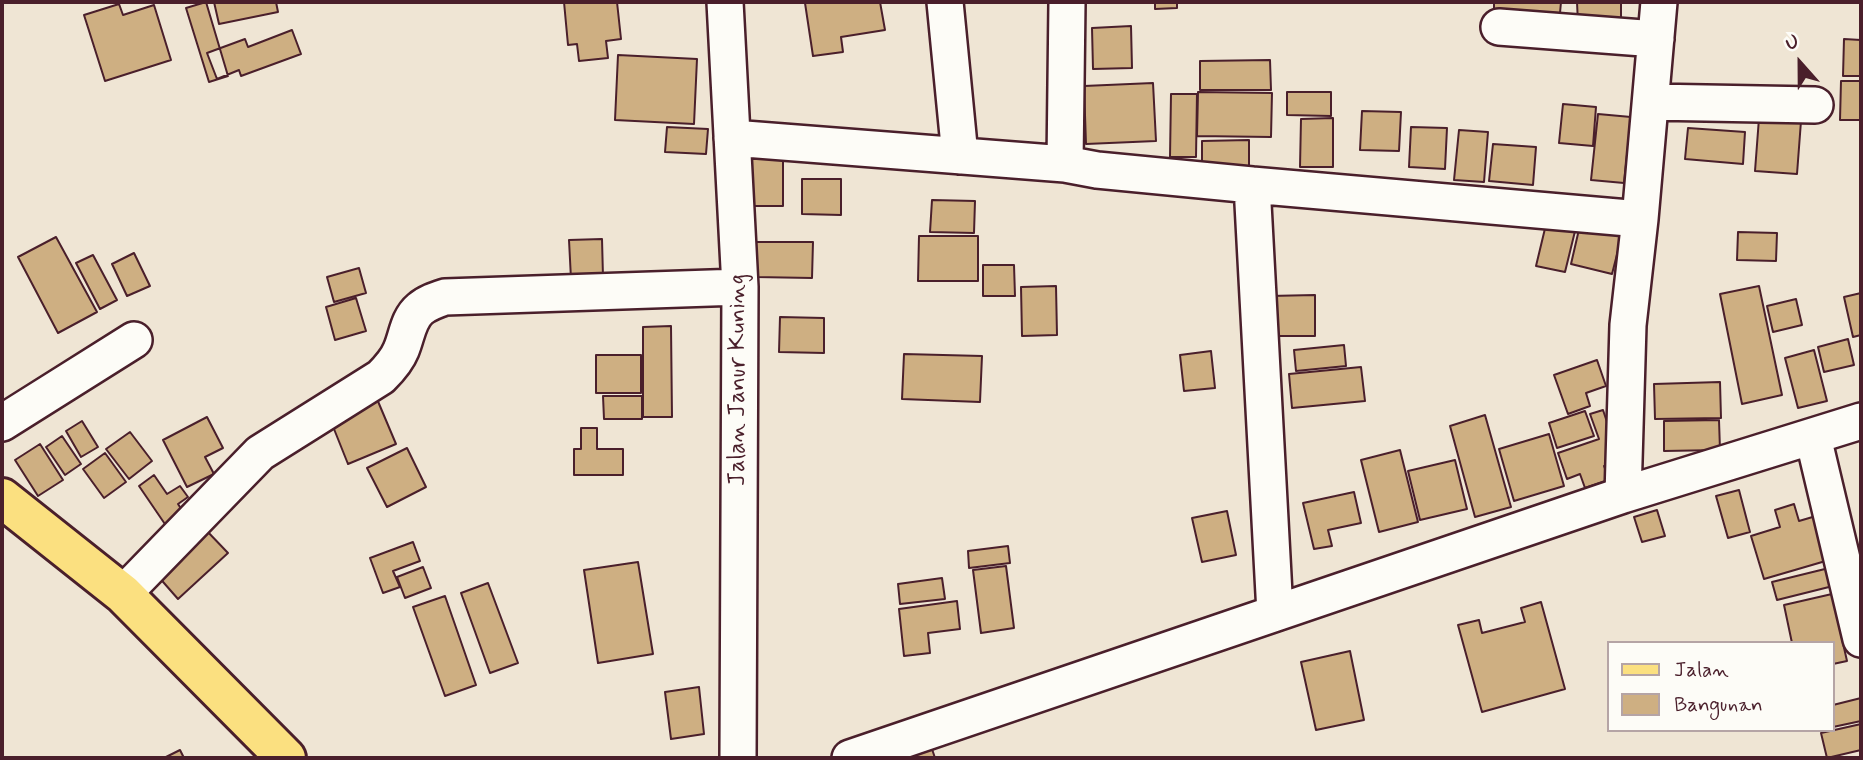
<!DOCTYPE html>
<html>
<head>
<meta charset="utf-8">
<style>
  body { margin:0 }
  #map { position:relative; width:1863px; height:760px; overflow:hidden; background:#efe5d4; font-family:Mynerve,sans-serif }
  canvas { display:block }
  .frame { position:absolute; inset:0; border:4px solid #4a1f2b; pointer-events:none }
  .legend { position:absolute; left:1607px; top:641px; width:228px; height:91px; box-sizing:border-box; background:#fdfcf7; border:2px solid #b5a4a5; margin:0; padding:9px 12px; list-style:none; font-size:21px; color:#4a1f2b }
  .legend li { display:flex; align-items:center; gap:14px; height:35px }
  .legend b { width:35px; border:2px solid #b5a4a5 }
  .north { position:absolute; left:1765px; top:28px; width:70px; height:70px; -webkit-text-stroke:5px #fdfcf7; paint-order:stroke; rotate:339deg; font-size:19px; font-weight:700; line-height:28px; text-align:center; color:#4a1f2b }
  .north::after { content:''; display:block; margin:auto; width:24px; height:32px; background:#4a1f2b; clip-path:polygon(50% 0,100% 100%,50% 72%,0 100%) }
</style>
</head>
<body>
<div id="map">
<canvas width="1863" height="760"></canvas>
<div class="frame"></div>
<ul class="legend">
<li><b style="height:9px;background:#fbe080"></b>Jalan</li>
<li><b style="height:19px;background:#ceaf82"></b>Bangunan</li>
</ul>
<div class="north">U</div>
</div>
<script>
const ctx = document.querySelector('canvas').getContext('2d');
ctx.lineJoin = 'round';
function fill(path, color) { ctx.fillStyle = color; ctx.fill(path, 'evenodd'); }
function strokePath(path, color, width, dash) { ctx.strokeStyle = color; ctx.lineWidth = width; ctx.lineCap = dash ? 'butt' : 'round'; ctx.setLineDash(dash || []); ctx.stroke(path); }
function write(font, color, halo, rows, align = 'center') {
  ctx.font = font + ' Mynerve,sans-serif'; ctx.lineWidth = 6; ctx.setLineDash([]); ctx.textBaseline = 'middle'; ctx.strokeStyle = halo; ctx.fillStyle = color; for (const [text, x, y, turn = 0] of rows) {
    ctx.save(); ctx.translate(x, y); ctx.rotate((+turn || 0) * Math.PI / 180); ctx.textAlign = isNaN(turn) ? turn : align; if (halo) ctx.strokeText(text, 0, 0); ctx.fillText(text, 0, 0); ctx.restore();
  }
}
const building = new Path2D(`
  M206,2l22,74 -19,6 -23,-74z
  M214,2h62l2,10 -59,12z
  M564,2h53l4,37 -15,2 2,17 -29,3 -2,-17 -9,1z
  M813,2h67l5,28 -44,7 2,15 -30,4 -8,-53z
  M1155,2h22v6l-22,1z
  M1494,2h67l-1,11 -66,-2z
  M1577,2h44v21l-43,1z
  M119,4l4,11 31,-10 17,55 -66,21 -21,-66z
  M1131,26l1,42 -39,1 -1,-41z
  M292,30l9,24 -60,22 -2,-6 -22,9 -10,-26 38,-14 3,8z
  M1844,39l17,1v36h-18z
  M618,55l79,4 -3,65 -79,-4z
  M1270,60l1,30h-71v-29z
  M1841,81h20v39h-21z
  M1153,83l3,58 -70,3 -2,-58z
  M1198,92l74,1 -1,44 -74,-1z
  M1287,92h44v24l-44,-1z
  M1171,94h26l-1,63h-26z
  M1563,104l33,3 -3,39 -34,-3z
  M1362,111l39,1 -2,39 -39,-1z
  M1598,114l33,3 -7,66 -33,-3z
  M1333,118v49h-33l1,-48z
  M1759,118l42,3 -4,53 -42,-3z
  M667,127l41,2 -2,25 -41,-2z
  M1411,127l36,1 -2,41 -36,-2z
  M1688,128l57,4 -2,32 -58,-5z
  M1459,130l29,2 -4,50 -30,-2z
  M1249,140v33h-47v-32z
  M1493,144l43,3 -3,38 -44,-4z
  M747,154h36v52h-36z
  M802,179h39v36l-39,-1z
  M932,200l43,1 -1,32 -44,-1z
  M1548,216l29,7 -12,49 -29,-6z
  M1580,225l42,10 -10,39 -41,-10z
  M1738,232l39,1 -1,28 -39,-1z
  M919,236h59v45h-60z
  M56,237l41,75 -39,21 -40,-76z
  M602,239l1,38 -32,2 -2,-39z
  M756,242h57l-1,36 -57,-1z
  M134,253l16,33 -23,10 -15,-32z
  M93,255l24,45 -17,9 -24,-46z
  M983,265h31l1,31h-32z
  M359,268l7,25 -32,9 -7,-25z
  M1056,286l1,49 -35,1 -1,-49z
  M1759,286l23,109 -40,9 -22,-110z
  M1861,293v42l-8,2 -9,-40z
  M1315,295v41h-45l-1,-40z
  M356,298l10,33 -31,9 -9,-33z
  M1796,299l6,26 -29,7 -6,-26z
  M780,317l44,1v35l-45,-1z
  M671,326l1,91h-29v-90z
  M1848,339l6,26 -30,7 -6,-25z
  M1344,345l2,21 -50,5 -2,-21z
  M1814,350l13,51 -29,7 -13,-50z
  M1211,351l4,37 -31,3 -4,-36z
  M904,354l78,2 -2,46 -78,-3z
  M596,355h45v38h-45z
  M1597,360l9,26 -20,7 4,13 -22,8 -14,-39z
  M1361,367l4,34 -73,7 -3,-34z
  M1720,382l1,36 -66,1 -1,-35z
  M603,396h39v23h-38z
  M377,399l19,45 -48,20 -18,-45z
  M1603,410l17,51 -16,5 5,14 -24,8 -5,-14 -13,5 -9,-26 41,-14 -9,-25z
  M1585,411l9,25 -37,12 -8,-25z
  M1485,415l26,92 -36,10 -25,-91z
  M207,417l16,31 -18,9 9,17 -27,13 -24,-47z
  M1719,420l1,30 -56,1v-30z
  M82,421l16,26 -17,10 -15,-26z
  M581,428h16v21h26v26h-49v-26h7z
  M130,432l22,29 -23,18 -23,-30z
  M1549,434l15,52 -50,15 -15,-52z
  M62,436l19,28 -16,11 -19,-28z
  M40,444l23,36 -25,16 -23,-36z
  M407,448l19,39 -39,20 -20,-39z
  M1400,450l18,72 -39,10 -18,-72z
  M105,453l21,29 -22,16 -21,-29z
  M1455,460l12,49 -47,11 -12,-49z
  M154,475l13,19 13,-8 8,11 -10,7 9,14 -18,12 -30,-44z
  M1739,490l11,42 -22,6 -12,-42z
  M1354,492l7,31 -33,7 4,16 -18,3 -11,-46z
  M1794,504l5,17 17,-5 13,44 -65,19 -13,-43 29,-9 -5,-17z
  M1657,510l8,26 -23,6 -8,-25z
  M1227,511l9,44 -34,7 -10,-44z
  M206,530l22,23 -50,46 -21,-24z
  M413,542l7,19 -27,10 7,16 -17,6 -13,-35z
  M1008,546l2,17 -41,5 -1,-17z
  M638,562l15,92 -55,9 -14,-93z
  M1006,566l8,62 -33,5 -8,-63z
  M423,567l8,21 -26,10 -8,-21z
  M1829,568l4,18 -56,14 -5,-18z
  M942,578l3,21 -45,5 -2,-20z
  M488,583l30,80 -28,10 -29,-80z
  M1832,594l15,67 -14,3v-21h-41l-8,-38z
  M445,596l31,89 -31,11 -32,-89z
  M957,601l3,28 -32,4 2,20 -26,3 -5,-47z
  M1541,602l24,87 -83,23 -24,-87 21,-5 3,13 43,-11 -4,-14z
  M1350,651l14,69 -48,10 -15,-68z
  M699,687l5,47 -33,5 -6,-47z
  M1861,698v23l-28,6v-22z
  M1861,724v26l-34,8 -6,-25z
  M931,746l4,12h-40z
  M180,750l4,8h-20z`);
const minor = new Path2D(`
  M725,2l15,285 -2,471
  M945,2l15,154
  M1067,2l-2,162 32,6 155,15
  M1499,27l157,12
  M1651,102l164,3
  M732,138l333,26
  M2,423l132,-83
  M1813,437l48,202
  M1623,495l5,-170 12,-106 19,-217
  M123,594l137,-141 121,-76c8,-8 16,-17 20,-27 6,-14 7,-31 19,-41 7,-6 16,-9 25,-12l295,-10
  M1275,613l-23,-428 388,34
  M850,758l773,-263 238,-74`);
const major = new Path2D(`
  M2,498l121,96 163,164`);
const streetNames = [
  ["Jalan Janur Kuning",739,380,-90]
];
fill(building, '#ceaf82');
strokePath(building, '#4a1f2b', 2);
strokePath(minor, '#4a1f2b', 40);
strokePath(major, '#4a1f2b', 44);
strokePath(minor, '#fdfcf7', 35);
strokePath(major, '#fbe080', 38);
write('24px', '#4a1f2b', '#fdfcf7', streetNames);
</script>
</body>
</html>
